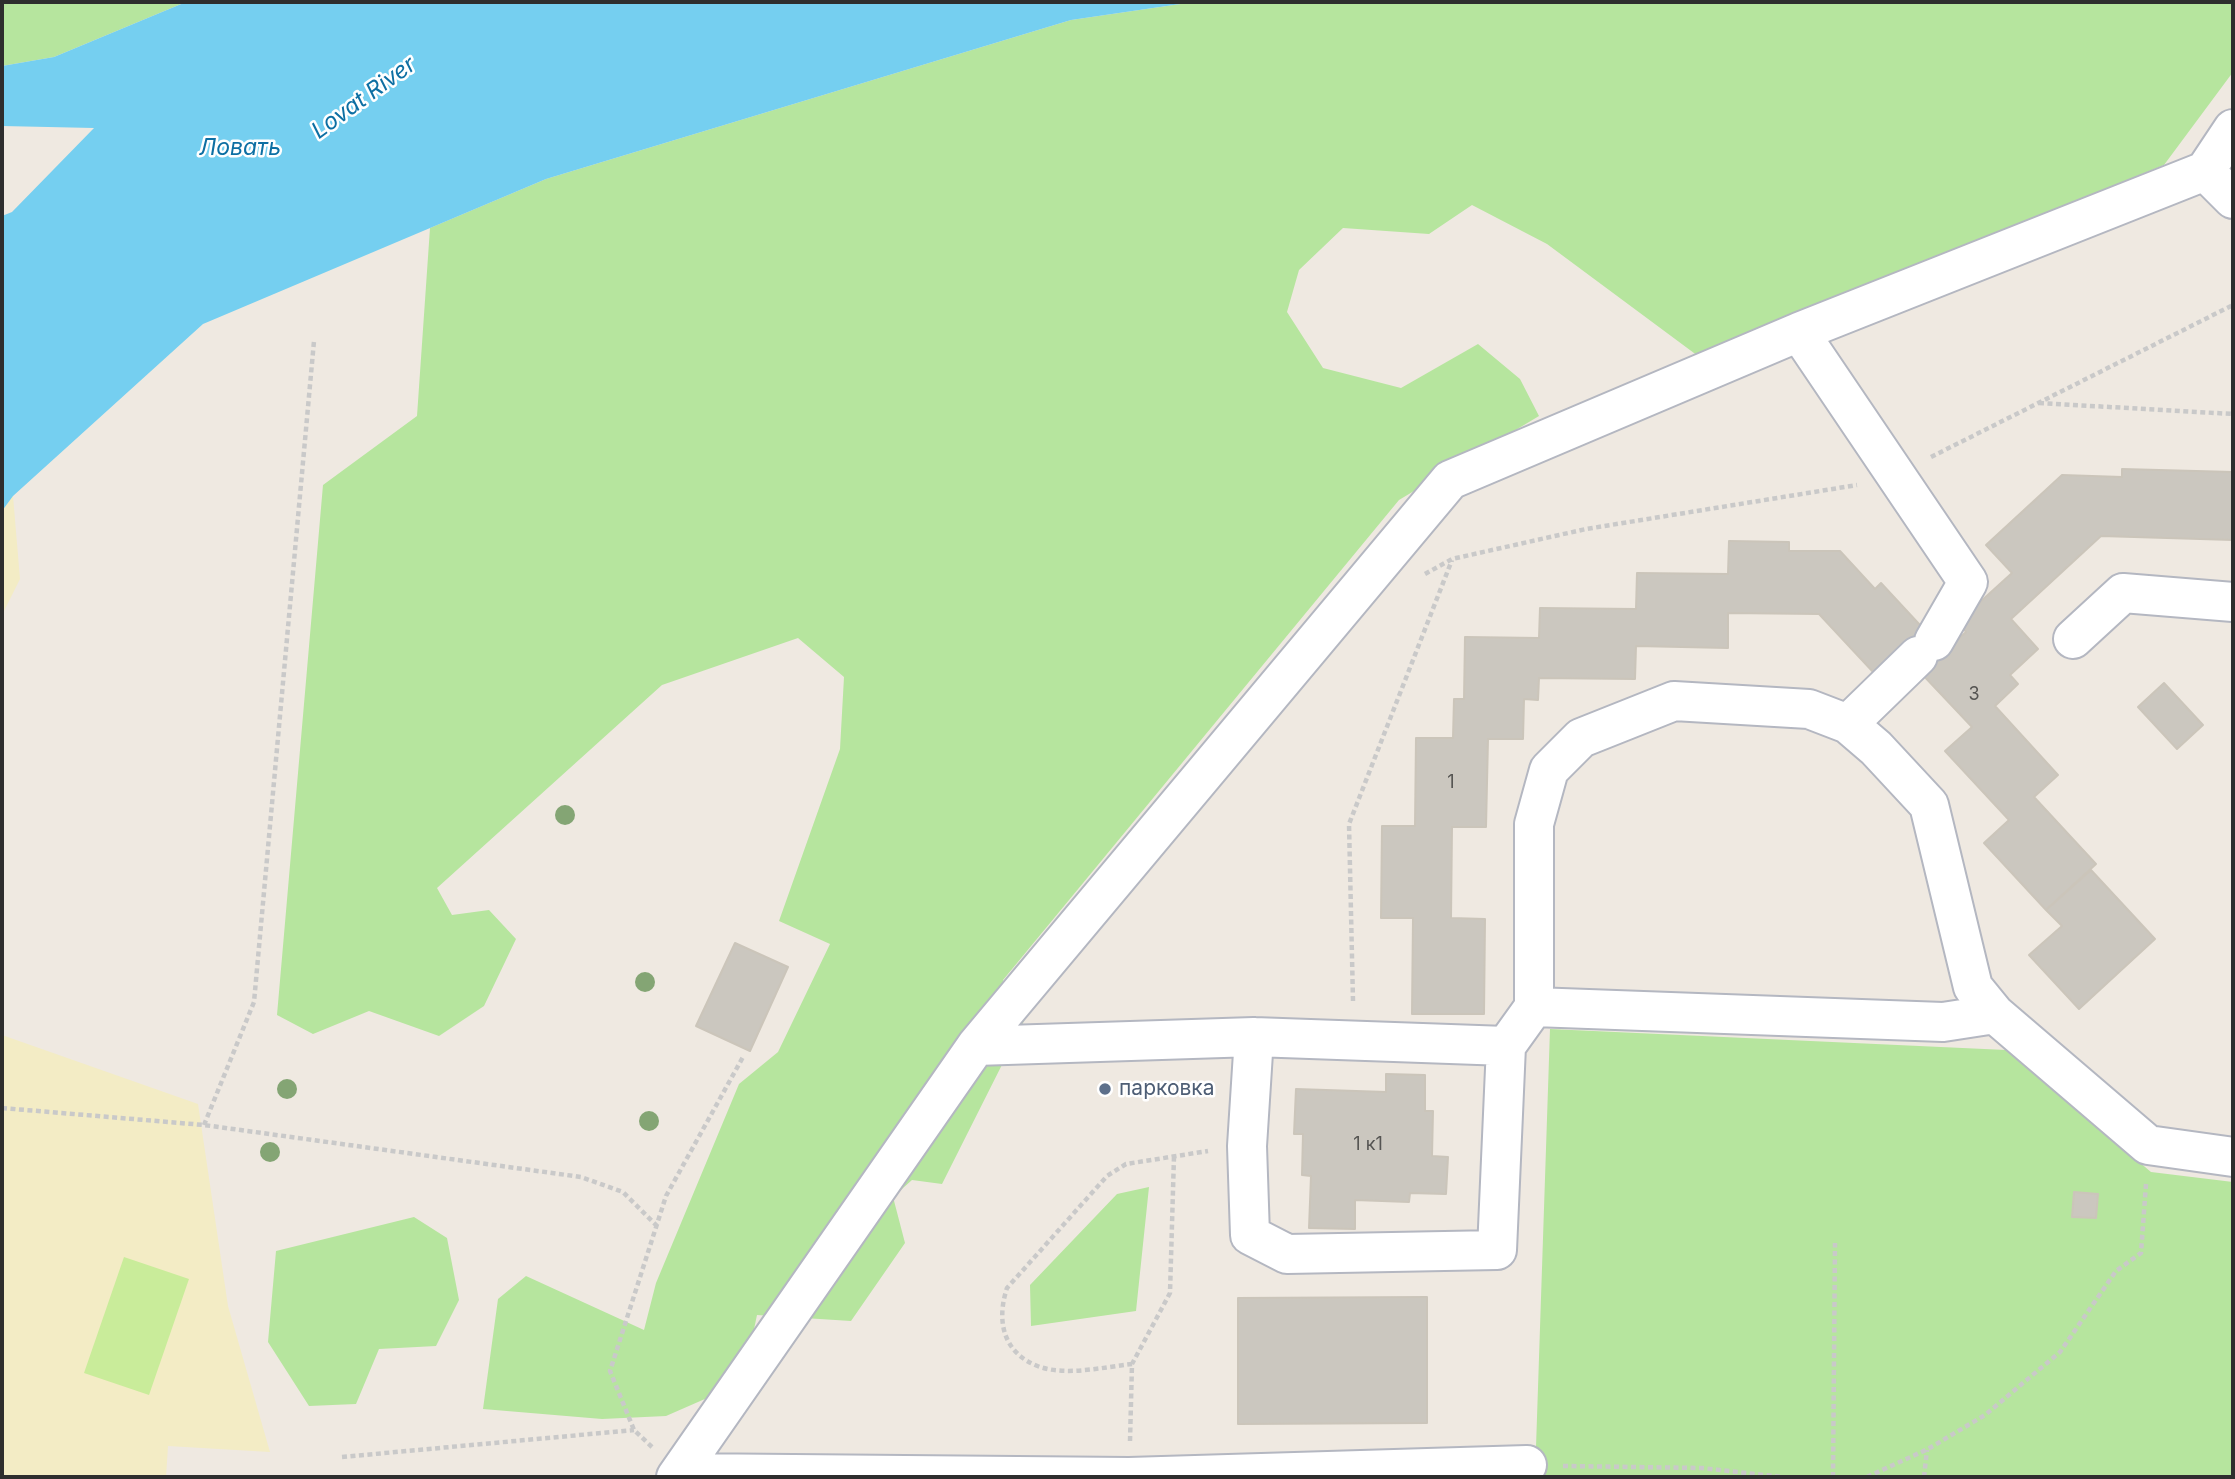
<!DOCTYPE html>
<html>
<head>
<meta charset="utf-8">
<style>
  body { margin:0 }
  #map { position:relative; width:2235px; height:1479px; overflow:hidden; background:#efe9e1; font-family:Inter,sans-serif }
  canvas { display:block }
  .frame { position:absolute; inset:0; border:4px solid #2e2e2e; pointer-events:none }
</style>
</head>
<body>
<div id="map">
<canvas width="2235" height="1479"></canvas>
<div class="frame"></div>
</div>
<script>
const ctx = document.querySelector('canvas').getContext('2d');
ctx.lineJoin = 'round';
function fill(path, color) { ctx.fillStyle = color; ctx.fill(path, 'evenodd'); }
function strokePath(path, color, width, dash) { ctx.strokeStyle = color; ctx.lineWidth = width; ctx.lineCap = dash ? 'butt' : 'round'; ctx.setLineDash(dash || []); ctx.stroke(path); }
function write(font, color, halo, rows, align = 'center') {
  ctx.font = font + ' Inter,sans-serif'; ctx.lineWidth = 5; ctx.setLineDash([]); ctx.textBaseline = 'middle'; ctx.strokeStyle = halo; ctx.fillStyle = color; for (const [text, x, y, turn = 0] of rows) {
    ctx.save(); ctx.translate(x, y); ctx.rotate((+turn || 0) * Math.PI / 180); ctx.textAlign = isNaN(turn) ? turn : align; if (halo) ctx.strokeText(text, 0, 0); ctx.fillText(text, 0, 0); ctx.restore();
  }
}
const green = new Path2D(`
  M2,2h184l-132,55 -52,9z
  M1194,2h1039v70l-69,93 -466,191 -151,-112 -75,-39 -43,29 -86,-6 -44,42 -12,42 36,56 78,20 77,-44 42,35 19,37 -140,84 -396,480 22,39 -83,165 -30,-4 -19,17 12,46 -54,78 -94,-6 -8,38 -35,42 -48,21 -64,3 -119,-10 15,-110 28,-23 118,54 12,-47 83,-199 39,-32 52,-108 -51,-23 61,-172 4,-72 -46,-39 -136,47 -225,203 15,27 37,-5 27,29 -32,67 -45,30 -70,-25 -56,23 -36,-19 46,-530 94,-69 13,-188 116,-49 525,-159z
  M1550,1029l456,21 145,122 82,10v295h-698z
  M1149,1187l-13,124 -105,15 -1,-41 87,-91z
  M414,1217l33,21 12,62 -23,46 -57,3 -23,55 -47,2 -41,-64 8,-91z`);
const sand = new Path2D(`
  M13,496l7,83 -18,36v-104z
  M2,1035l196,69 30,202 42,146 -102,-6 -2,31h-164z`);
const pitch = new Path2D(`
  M124,1257l65,22 -40,116 -65,-22z`);
const water = new Path2D(`
  M186,2h1008l-123,18 -525,159 -343,145 -190,172 -11,15v-295l10,-4 82,-84 -92,-2v-60l52,-9z`);
const building = new Path2D(`
  M2122,469l111,3v68l-132,-4 -90,83 27,30 -28,26 8,9 -23,22 63,69 -24,22 62,67 -50,46 -62,-67 25,-23 -64,-69 27,-24 -51,-54 45,-41 -8,-10 54,-49 -26,-28 76,-70 60,2z
  M1729,541l60,1v9h51l35,38 6,-6 64,69 -17,16 -54,5 -55,-59 -91,-1v35l-92,-2 -1,33 -96,-1 -1,22 -14,-1 -1,40h-35l-2,88h-34l-1,91 34,1 -1,95h-72l1,-96h-32l1,-92h33l1,-88h37l1,-39h10l1,-62 74,1 1,-30 96,1 1,-36 91,1z
  M2164,683l39,42 -26,24 -39,-42z
  M2091,870l64,69 -76,70 -50,-54 33,-29 -16,-16z
  M735,943l53,24 -38,84 -54,-25z
  M1386,1074l39,1v36h8l-1,45 16,1 -2,37 -36,-1 -1,9 -54,-2v29l-46,-1 2,-52 -9,-1 1,-41h-9l2,-45 90,3z
  M2074,1192l24,2 -2,24 -24,-1z
  M1427,1297v126l-189,1v-126z`);
const path = new Path2D(`
  M2039,403l194,11
  M1931,457l302,-152
  M1425,574l27,-15 134,-30 271,-44
  M1353,1001l-4,-177 103,-264
  M2,1108l202,17 377,52 42,15 34,34
  M204,1125l50,-123 60,-661
  M1132,1364c-28,3 -64,12 -92,3 -37,-13 -44,-46 -33,-79l100,-112 19,-12 82,-13
  M1130,1441l2,-77 38,-71 4,-137
  M652,1447l-18,-17 -24,-59 56,-175 77,-139
  M342,1457l292,-27
  M1563,1466l139,2 80,9
  M1833,1477l2,-234
  M1867,1477l61,-28 57,-34 75,-63 56,-81 25,-18 5,-69
  M1924,1477l3,-27`);
const minor = new Path2D(`
  M2205,171l28,-42
  M2205,171l28,28
  M1799,332l169,250 -34,59
  M2073,639l50,-46 110,9
  M1848,724l70,-68
  M1534,1007v-183l15,-54 32,-32 93,-37 135,8 39,15 28,24 53,57 44,182 22,27 153,131 85,12
  M1254,1037l-7,109 3,89 37,19 210,-4 9,-204
  M976,1046l278,-9 252,9 28,-39 409,15 52,-8
  M681,1473l448,4 398,-12
  M676,1477l300,-431 474,-566 349,-148 406,-161`);
const trees = [
  [565,815],
  [645,982],
  [287,1089],
  [649,1121],
  [270,1152]
];
const markers = [
  [1105,1089,7,"#5c6f8a"]
];
const numberNames = [
  ["3",1974,695],
  ["1",1451,783],
  ["1 к1",1368,1145]
];
const serviceNames = [
  ["парковка",1119,1089]
];
const waterNames = [
  ["Lovat River",364,98,-36],
  ["Ловать",240,148]
];
fill(green, '#b6e59e');
fill(sand, '#f3ecc5');
fill(pitch, '#c9ec9a');
fill(water, '#75cff0');
fill(building, '#cbc7bf');
strokePath(building, '#cbc5ba', 2);
strokePath(minor, '#b4b7c1', 42);
strokePath(path, '#c9c9c9', 4.5, [5, 3.5]);
strokePath(minor, '#fff', 38);
ctx.fillStyle = '#84a574';
for (const [x, y] of trees) { ctx.beginPath(); ctx.arc(x, y, 10, 0, 2 * Math.PI); ctx.fill(); }
for (const [x, y, r, color] of markers) { const dot = new Path2D(); dot.arc(x, y, r, 0, 2 * Math.PI); ctx.fillStyle = color; ctx.fill(dot); strokePath(dot, '#fff', 2.5); }
write('18px', '#555452', null, numberNames);
write('21px', '#4e5e75', '#fff', serviceNames, 'left');
write('italic 23px', '#0d6fa3', '#fff', waterNames);
</script>
</body>
</html>
